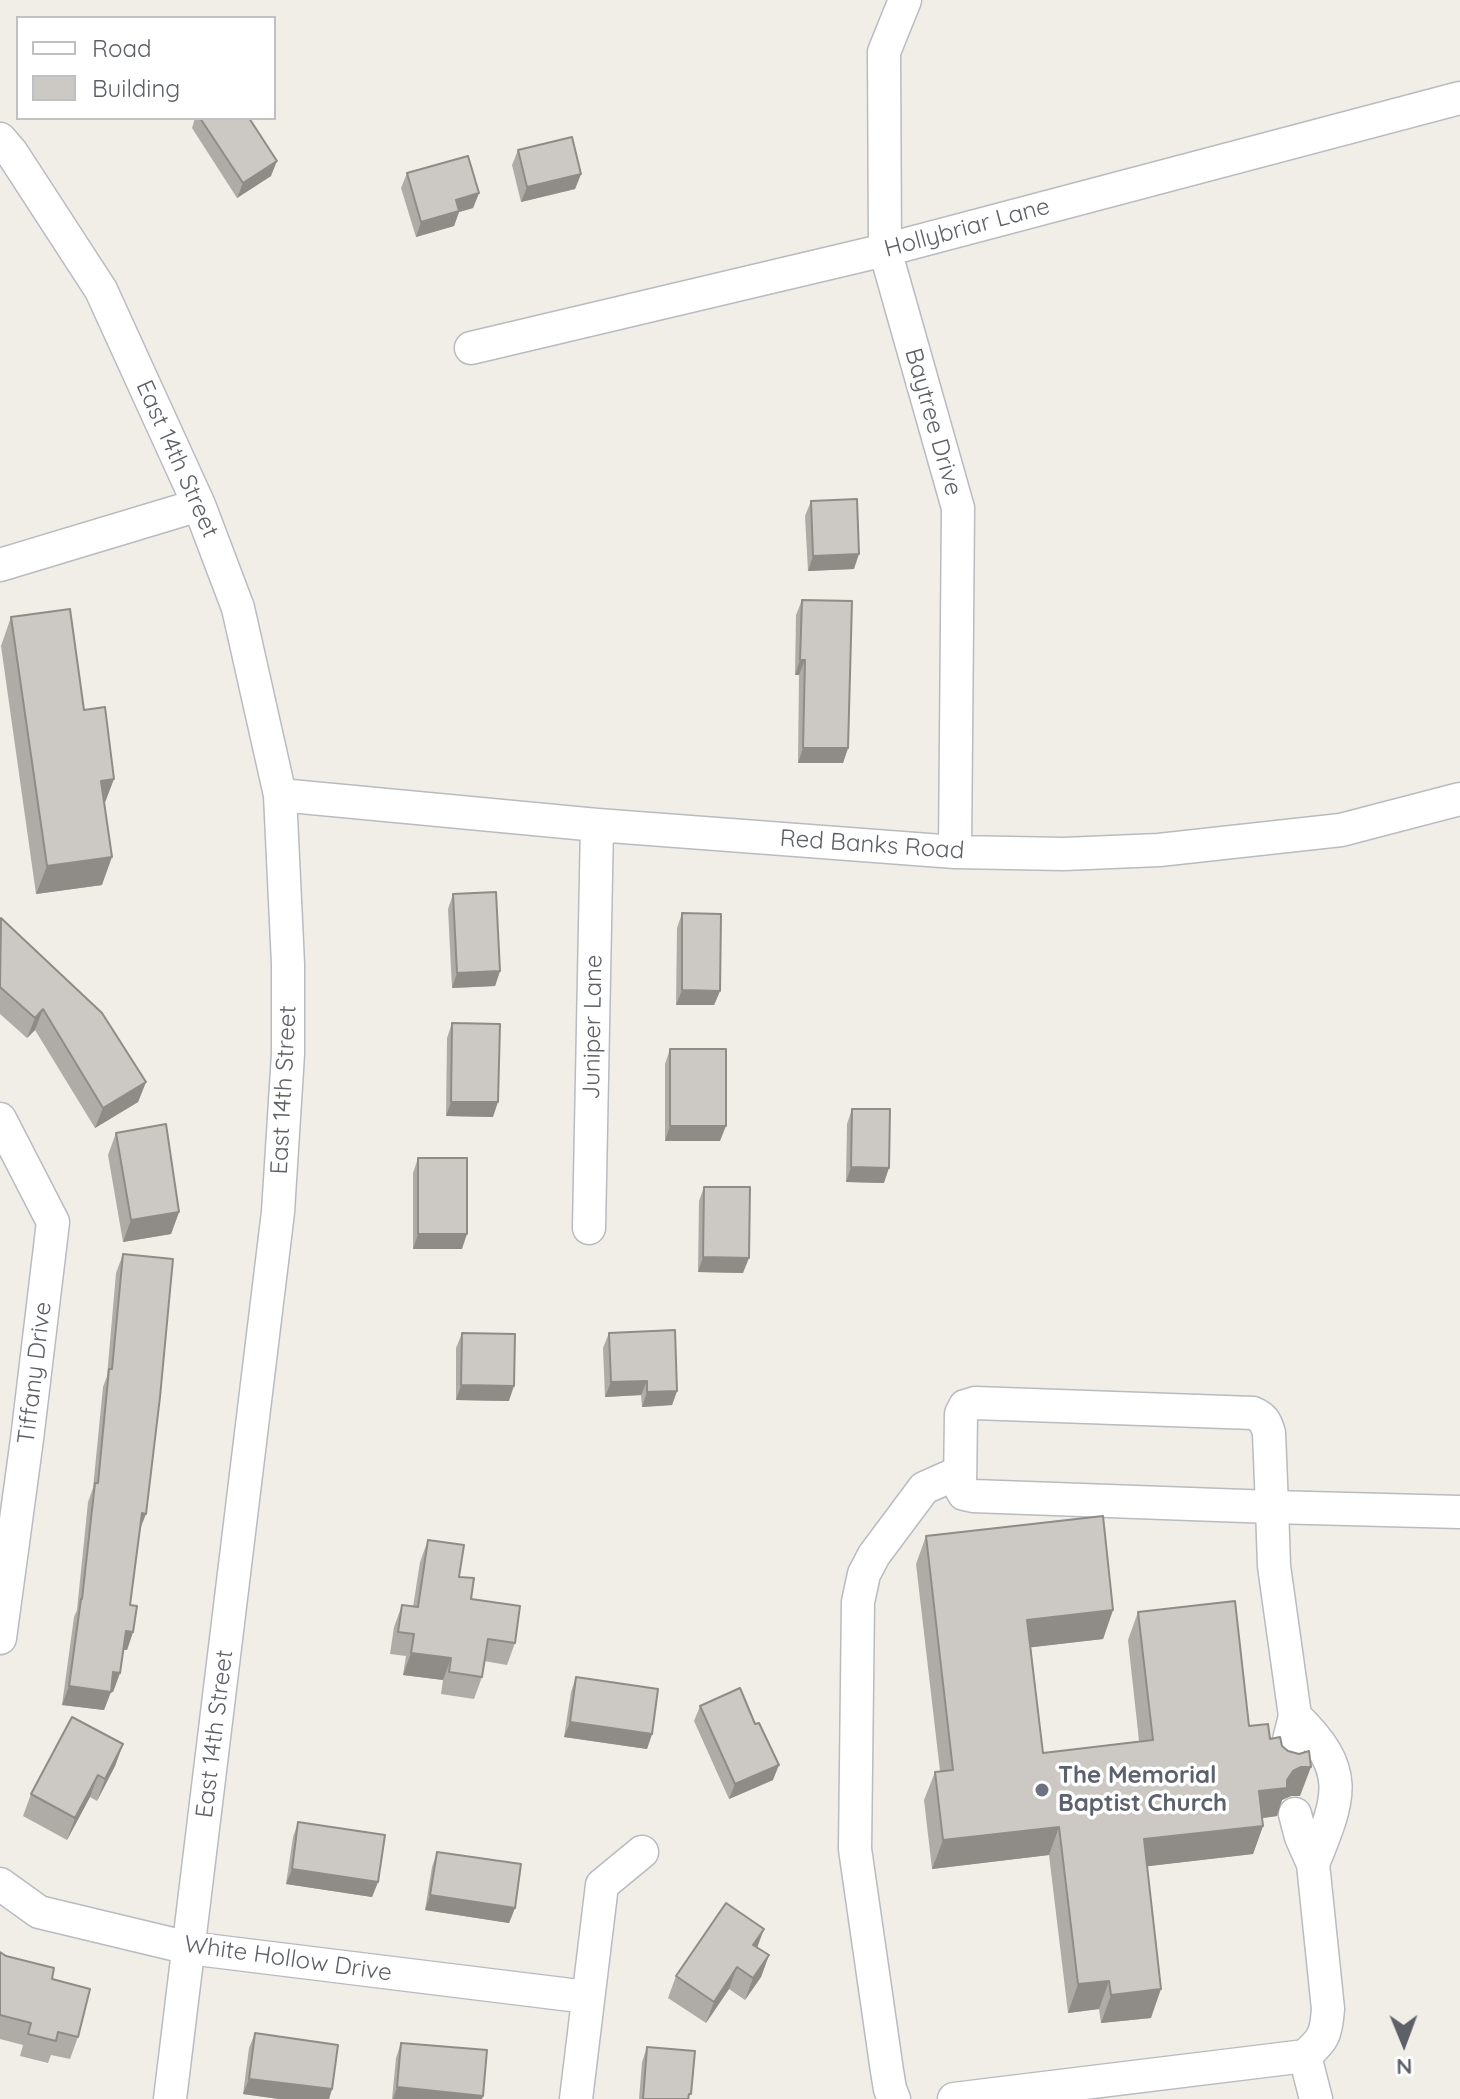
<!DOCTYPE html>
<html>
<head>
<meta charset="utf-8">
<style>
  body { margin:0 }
  #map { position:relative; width:1460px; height:2099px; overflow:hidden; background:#f0eee6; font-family:Quicksand,sans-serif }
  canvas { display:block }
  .legend { position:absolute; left:16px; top:16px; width:260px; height:104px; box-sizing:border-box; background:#fff; border:2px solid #bec0c2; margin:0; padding:10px 14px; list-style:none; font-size:24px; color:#5d6167 }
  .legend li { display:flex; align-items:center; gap:16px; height:40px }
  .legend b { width:40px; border:2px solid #bec0c2 }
  .north { position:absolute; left:1364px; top:2003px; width:80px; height:80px; -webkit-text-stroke:6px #fff; paint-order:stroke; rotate:179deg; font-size:22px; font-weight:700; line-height:32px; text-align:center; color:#5d6167 }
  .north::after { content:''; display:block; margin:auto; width:28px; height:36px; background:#5d6167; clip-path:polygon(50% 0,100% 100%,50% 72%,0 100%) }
</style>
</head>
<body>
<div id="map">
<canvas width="1460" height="2099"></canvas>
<ul class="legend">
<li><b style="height:10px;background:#fff"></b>Road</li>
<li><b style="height:22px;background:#ccc8c3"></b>Building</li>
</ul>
<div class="north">N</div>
</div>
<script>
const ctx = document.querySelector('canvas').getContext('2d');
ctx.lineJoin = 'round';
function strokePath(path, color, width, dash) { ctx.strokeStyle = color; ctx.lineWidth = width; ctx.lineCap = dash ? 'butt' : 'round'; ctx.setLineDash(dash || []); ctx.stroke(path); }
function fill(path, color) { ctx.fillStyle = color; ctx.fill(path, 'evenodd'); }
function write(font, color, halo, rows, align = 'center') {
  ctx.font = font + ' Quicksand,sans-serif'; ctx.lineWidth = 7; ctx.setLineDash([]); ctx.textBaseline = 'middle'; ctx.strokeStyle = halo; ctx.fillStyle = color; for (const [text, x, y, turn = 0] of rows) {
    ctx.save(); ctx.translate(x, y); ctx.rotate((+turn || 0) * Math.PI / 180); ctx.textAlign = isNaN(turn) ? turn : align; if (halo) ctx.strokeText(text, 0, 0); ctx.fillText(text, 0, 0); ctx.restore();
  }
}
const minor = new Path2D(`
  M905,0l-21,52 1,198 73,258 -3,344
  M0,139l12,14 89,137 98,215 39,103 42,187 8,169v90l-10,158 -108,887
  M471,348l414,-98 575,-152
  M0,565l199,-60
  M280,795l317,30 358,27 109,2 95,-4 182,-20 119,-31
  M0,1119l53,103 -26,217 -27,199
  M589,1228l8,-403
  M975,1403l278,10c10,4 13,9 16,20l3,74 -299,-11 -9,-2 -4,-7 1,-73 4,-8z
  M1295,1716c57,55 45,81 18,148
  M1288,1764v-20l7,-28 -21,-150 -2,-59 188,5
  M1295,1814l6,23 12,27 15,145c-2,26 -4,30 -23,47
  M0,1884l39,28 150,36 398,49
  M576,2099l26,-214 40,-33
  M894,2099l-4,-10 -3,-18 -32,-222 3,-247 6,-28 10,-19 50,-67 36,-16
  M954,2099l351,-43 11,43`);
const wall = new Path2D(`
  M195,118h54l22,58 -34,22 -45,-70z
  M518,150l63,24 -6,15 -54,13 -9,-37z
  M407,173l72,20 -6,15 -14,4 -5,14 -38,11 -15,-49z
  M811,501l43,68 -46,2 -3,-55z
  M802,600l46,148 -5,15h-45l1,-88h-4l1,-60z
  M11,617l73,93 21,95 -3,80 -66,9 -35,-248z
  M453,894l47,77 -5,15 -43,2 -4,-79z
  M682,913l38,78 -6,14h-38l1,-77z
  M0,919l146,163 -8,20 -43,26 -60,-98 -8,8 -27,-24z
  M452,1023l41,94 -47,-1 1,-78z
  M670,1049l50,92h-55v-77z
  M852,1109l32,74 -38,-1 1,-58z
  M116,1133l63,79 -8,22 -48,8 -15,-87z
  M418,1158l44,91h-49v-76z
  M704,1187l39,86 -45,-1 1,-71z
  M123,1254l16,278 -9,73 3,27 -6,18h-3l-4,23 -7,19 -2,-1 -7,19 -42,-5 12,-88 3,-7 11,-108 5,-14 10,-101 4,-11 9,-103z
  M462,1333l47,68 -53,-1v-52z
  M609,1333l68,58 -5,14 -30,2 -1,-12 -36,2 -2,-49z
  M926,1536l187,74 -10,29 -72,8 12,106 96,-12 -11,-101 10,-28 111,114 21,13 30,57h-9l-9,4 -5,16 -15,2 1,8 -10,28 -106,12 4,152 -50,5 -2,-14 -31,4 -19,-158 -117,14 -8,-69 11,-28 5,-1 -24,-207z
  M428,1540l31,37 12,22 44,44 -8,22 -23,-4 -2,16 -8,22 -33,-5 2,-14 -40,-5 3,-19 -16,-2 4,-27 8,-22 11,2 7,-45z
  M576,1677l76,57 -5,15 -83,-12 7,-45z
  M700,1706l73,74 -44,19 -35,-78z
  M123,1744l-8,22 -18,35 -7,-4 -23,43 -44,-24 8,-22z
  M298,1822l80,60 -6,15 -86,-13 7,-47z
  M437,1852l78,56 -6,15 -84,-13 7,-43z
  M757,1947l12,8 -8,22 -16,23 -16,-11 -23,34 -38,-25 8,-22z
  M0,1952l52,27 26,58 -8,22 -19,-4 -3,8 -28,-7 3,-11 -23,-6z
  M255,2033l77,56 -3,10h-50l-36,-5 6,-46z
  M401,2043l82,53 -1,3h-90l4,-41z
  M647,2047l43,52h-51l3,-37z`);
const shadedWall = new Path2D(`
  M277,161l-6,15 -34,22 6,-15z
  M581,174l-6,15 -54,13 6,-15z
  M479,193l-6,15 -14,4 -5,14 -38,11 5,-15 35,-22z
  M859,554l-5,15 -46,2 5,-15z
  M800,660h5l-6,15h-4z
  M803,748h45l-5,15h-45z
  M114,779l-11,29 -2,-27z
  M112,857l-10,28 -66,9 11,-28z
  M500,971l-5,15 -43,2 5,-15z
  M682,990l38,1 -6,14h-38z
  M43,1009l-8,21 -8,8 8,-20z
  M146,1082l-8,20 -43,26 8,-20z
  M451,1102h47l-5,15 -47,-1z
  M670,1126h56l-6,15h-55z
  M851,1167l38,1 -5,15 -38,-1z
  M179,1212l-8,22 -48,8 8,-22z
  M418,1234h49l-5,15h-49z
  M703,1257l46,1 -6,15 -45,-1z
  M647,1381l-6,14 -36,2 6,-15z
  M461,1385l53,1 -5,15 -53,-1z
  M677,1391l-5,14 -30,2 5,-15z
  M142,1513l4,1 -7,18z
  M1113,1610l-10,29 -86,10 10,-29z
  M126,1631l7,1 -6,18 -7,-1z
  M411,1653l40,5 -8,22 -40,-5z
  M113,1672l7,1 -7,19 -6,-1z
  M69,1686l42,6 -7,18 -42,-5z
  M570,1722l82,12 -5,15 -83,-12z
  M123,1744l-8,22 -18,35 8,-22z
  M779,1765l-6,15 -44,19 6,-15z
  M1301,1767h10l-11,29h-9l-9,4 -5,16 -28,4 10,-29 28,-11 6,-9z
  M98,1775l-8,22 -23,43 8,-22z
  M1263,1826l-10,28 -120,14 11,-29z
  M1059,1827l-10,28 -117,14 11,-29z
  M292,1869l86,13 -6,15 -86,-13z
  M430,1895l85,13 -6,15 -84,-13z
  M764,1929l-8,22 -3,-6z
  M769,1955l-8,22 -16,23 8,-22z
  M737,1967l-8,22 -23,34 8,-21z
  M1109,1981l-10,28 -31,4 10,-29z
  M1161,1989l-10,29 -50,5 10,-28z
  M249,2079l45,5 38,5 -3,10h-50l-36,-5z
  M397,2087l86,9 -1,3h-89z`);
const building = new Path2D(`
  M200,118h49l28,43 -34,22z
  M572,137l9,37 -54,13 -9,-37z
  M468,156l11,37 -23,7 3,11 -38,11 -14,-49z
  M857,499l2,55 -46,2 -2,-55z
  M802,600l50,1 -4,147h-45l2,-88h-5z
  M70,609l14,101 21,-3 9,72 -13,2 11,76 -65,9 -36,-249z
  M496,892l4,79 -43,2 -4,-79z
  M682,913l39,1 -1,77 -38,-1z
  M1,918l101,95 44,69 -43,26 -60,-99 -8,9 -35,-31z
  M452,1023l48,1 -2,78h-47z
  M670,1049h56v77h-56z
  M852,1109h38l-1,59 -38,-1z
  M166,1124l13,88 -48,8 -15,-87z
  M418,1158h49v76h-49z
  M704,1187h46l-1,71 -46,-1z
  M123,1254l50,5 -13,138 -14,117 -4,-1 -12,92 7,1 -4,26 -7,-1 -6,42 -7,-1 -2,20 -42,-6 12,-87h1l13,-116h3l11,-114h3z
  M675,1330l2,61 -30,1v-11l-36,1 -2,-49z
  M462,1333l53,1 -1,52 -53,-1z
  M1103,1516l10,94 -86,10 16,133 110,-13 -15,-128 97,-11 14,125 19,-2 2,15 10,-2 2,9 6,5 11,3 10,-3 2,16h-10l-8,4 -6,9v8l-28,3 4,35 -119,13 17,150 -50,6 -2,-14 -31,3 -19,-157 -116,13 -8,-68 18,-2 -27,-234z
  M428,1540l36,5 -5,32 15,1 -3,21 49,7 -5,37 -27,-4 -6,38 -33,-5 2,-14 -40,-5 3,-19 -16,-2 4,-27 16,2z
  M576,1677l82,12 -6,45 -82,-12z
  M740,1688l15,36 4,-1 20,42 -44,19 -35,-78z
  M72,1717l51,27 -18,35 -7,-4 -23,43 -44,-24z
  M298,1822l87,13 -7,47 -86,-13z
  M437,1852l84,12 -6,44 -85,-13z
  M726,1903l38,26 -11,16 16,10 -16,23 -16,-11 -23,35 -38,-26z
  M0,1952l6,4 48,12 -2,11 38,10 -12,48 -20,-5 -2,9 -28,-7 3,-11 -31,-8z
  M255,2033l83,12 -6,44 -83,-10z
  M401,2043l86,7 -4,46 -86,-9z
  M647,2047l48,4 -4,43h-2l-1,5h-45z`);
const markers = [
  [1042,1790,8,"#6b7280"]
];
const streetNames = [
  ["Hollybriar Lane",967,228,-15],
  ["Baytree Drive",933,422,74],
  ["East 14th Street",177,459,66],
  ["Red Banks Road",872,845,4],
  ["Juniper Lane",593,1027,-89],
  ["East 14th Street",284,1090,-87],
  ["Tiffany Drive",35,1373,-83],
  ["East 14th Street",215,1734,-83],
  ["White Hollow Drive",288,1959,8]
];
const worshipNames = [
  ["The Memorial",1058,1776],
  ["Baptist Church",1058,1804]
];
strokePath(minor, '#b8bbc0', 35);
strokePath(minor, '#fff', 32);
fill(wall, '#afaca8');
fill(shadedWall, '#8f8c88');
fill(building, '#ccc8c3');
strokePath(building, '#8f8c88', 2);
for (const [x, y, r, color] of markers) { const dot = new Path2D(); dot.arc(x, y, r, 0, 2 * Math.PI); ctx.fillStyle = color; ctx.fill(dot); strokePath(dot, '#fff', 3); }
write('24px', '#5d6167', '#fff', streetNames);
write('bold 24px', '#5b616d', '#fff', worshipNames, 'left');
</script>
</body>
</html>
